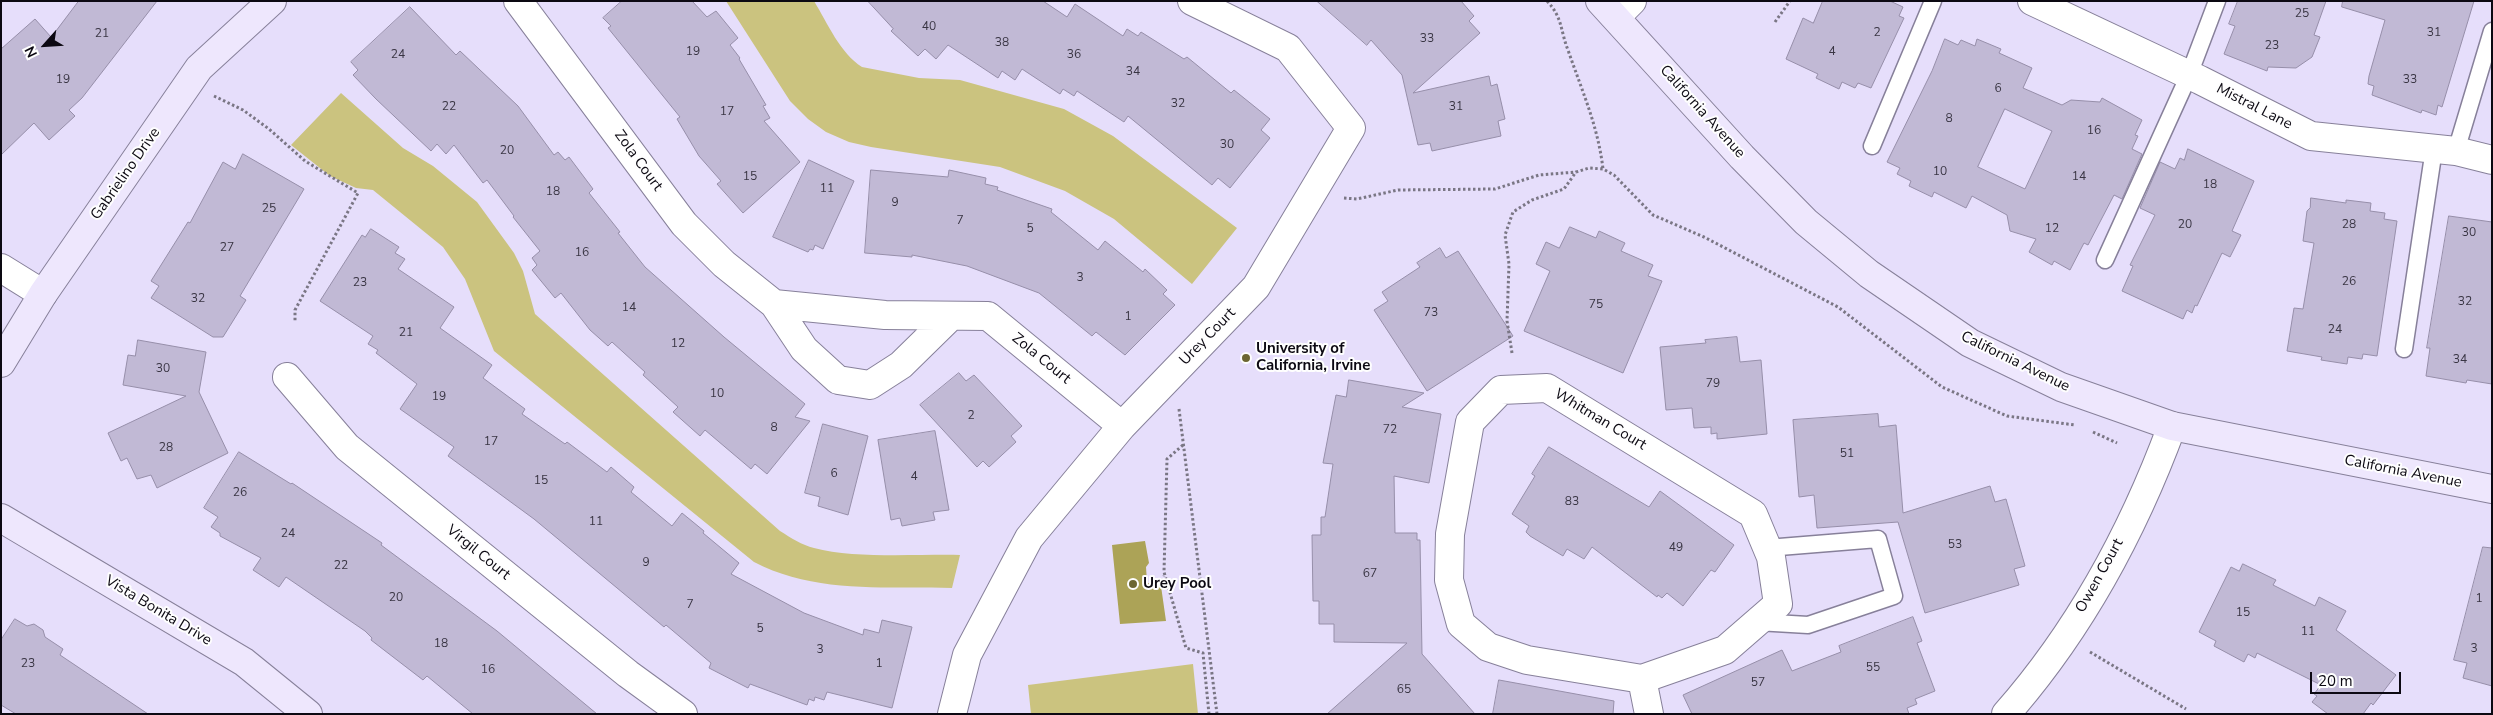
<!DOCTYPE html>
<html>
<head>
<meta charset="utf-8">
<style>
  body { margin:0 }
  #map { position:relative; width:2493px; height:715px; overflow:hidden; background:#f2edff; font-family:"Nunito Sans",sans-serif }
  canvas { display:block }
  .frame { position:absolute; inset:0; border:2px solid #0c0912; pointer-events:none }
  .north { position:absolute; left:20px; top:20px; width:50px; height:50px; -webkit-text-stroke:4px #fefefe; paint-order:stroke; rotate:244deg; font-size:14px; font-weight:700; line-height:20px; text-align:center; color:#0c0912 }
  .north::after { content:''; display:block; margin:auto; width:18px; height:22px; background:#0c0912; clip-path:polygon(50% 0,100% 100%,50% 72%,0 100%) }
  .scale { position:absolute; left:2310px; top:672px; width:91px; height:22px; box-sizing:border-box; border:2px solid #0c0912; border-top:0; padding-left:6px; font-size:15px; line-height:18px; white-space:nowrap; color:#0c0912; -webkit-text-stroke:4px #fefefe; paint-order:stroke }
</style>
</head>
<body>
<div id="map">
<canvas width="2493" height="715"></canvas>
<div class="frame"></div>
<div class="north">N</div>
<div class="scale">20 m</div>
</div>
<script>
const ctx = document.querySelector('canvas').getContext('2d');
ctx.lineJoin = 'round';
function fill(path, color) { ctx.fillStyle = color; ctx.fill(path, 'evenodd'); }
function strokePath(path, color, width, dash) { ctx.strokeStyle = color; ctx.lineWidth = width; ctx.lineCap = dash ? 'butt' : 'round'; ctx.setLineDash(dash || []); ctx.stroke(path); }
function write(font, color, halo, rows, align = 'center') {
  ctx.font = font + ' "Nunito Sans",sans-serif'; ctx.lineWidth = 4; ctx.setLineDash([]); ctx.textBaseline = 'middle'; ctx.strokeStyle = halo; ctx.fillStyle = color; for (const [text, x, y, turn = 0] of rows) {
    ctx.save(); ctx.translate(x, y); ctx.rotate((+turn || 0) * Math.PI / 180); ctx.textAlign = isNaN(turn) ? turn : align; if (halo) ctx.strokeText(text, 0, 0); ctx.fillText(text, 0, 0); ctx.restore();
  }
}
const built = new Path2D(`
  M1,1h2491v713h-2491z`);
const green = new Path2D(`
  M726,1h88c14,23 26,52 48,66l57,11 41,2 104,29 49,27 124,92 -45,56 -78,-65 -49,-28 -65,-24 -129,-20 -22,-5 -23,-10 -18,-13 -18,-18z
  M341,93l62,55 30,18 44,36 37,51 9,18 12,43 245,217c11,7 22,14 34,17 40,11 104,6 146,7l-8,33c-67,-2 -137,6 -198,-26l-260,-211 -29,-72 -22,-32 -70,-57 -17,-2 -26,-12 -39,-31z
  M1193,664l5,50h-167l-3,-29z`);
const water = new Path2D(`
  M1145,541l4,22 -3,4 1,15 6,5 8,-1 5,35 -46,3 -8,-79z`);
const building = new Path2D(`
  M79,1h78l-75,97 -13,12 6,6 -26,24 -15,-17 -33,32v-106l34,-30 16,18z
  M622,1h70l15,16 9,-6 22,27 -8,7 10,13 -1,1 27,46 -3,1 7,12 -6,3 36,41 -57,51 -26,-29 4,-3 -22,-25 -22,-37 3,-2 -72,-89 3,-2 -8,-8z
  M868,1h175l24,16 8,-13 48,32 4,-7 11,7 3,-4 43,27 3,-2 44,36 3,-3 36,29 -9,11 9,8 -40,50 -12,-10 -6,7 -84,-69 -4,6 -47,-31 -3,5 -11,-7 -3,5 -38,-25 -7,11 -13,-9 -4,7 -50,-33 -12,14 -11,-10 -7,7 -27,-25 2,-2z
  M1317,1h144l13,15 -5,5 11,12 -67,60 76,-17 2,10 6,-2 8,35 -7,2 3,15 -69,15 -2,-8 -12,2 -16,-70 -31,-35 -4,5z
  M1823,1h67l13,6 -4,9 5,2 -33,70 -13,-5 -3,5 -13,-6 -3,7 -23,-11 2,-4 -32,-15 17,-41 10,5z
  M2238,1h88l-12,34 6,2 -8,20 -16,11 -28,-1 -1,4 -43,-17 11,-28 -6,-2z
  M2343,1h131l-32,106 -4,-2 -2,10 -14,-5 -1,3 -49,-18 2,-9 -6,-2 1,-8 16,-56 -43,-13z
  M410,7l46,48 4,-4 58,55 36,49 4,-3 7,8 4,-3 24,32 -4,4 31,39 -2,1 27,34 79,70 81,67 -10,13 15,4 -43,53 -12,-10 -4,5 -46,-39 -5,6 -27,-24 5,-5 -35,-32 2,-3 -33,-30 -4,4 -18,-16 -29,-37 -6,5 -23,-28 5,-5 -5,-7 8,-7 -27,-34 1,-1 -27,-36 -4,3 -29,-38 -8,9 -9,-10 -6,7 -55,-52 -23,-24 5,-5 -7,-8z
  M1945,39l13,6 3,-5 14,6 2,-7 24,10 -2,4 33,15 -9,20 39,17 9,-5 29,2 2,-4 40,22 -7,15 3,1 -6,13 10,5 -20,45 -8,-4 -26,50 -4,-2 -14,27 -16,-9 -2,4 -23,-13 7,-13 -26,-8 -3,-16 -35,-19 -6,12 -32,-16 -2,5 -23,-11 2,-5 -14,-7 3,-6 -13,-6 45,-91zM2005,109l47,22 -27,58 -47,-22z
  M2188,149l66,32 -22,50 9,4 -11,22 -8,-4 -25,53 -2,-1 -3,8 -5,-3 -4,9 -61,-28 11,-25 -3,-1 25,-50 -15,-7 20,-46 15,7 5,-11 4,2z
  M243,154l61,35 -64,107 6,4 -23,37h-10l-62,-39 8,-12 -8,-5 37,-59 2,1 33,-61 12,7z
  M809,160l45,21 -31,68 -8,-4 -2,5 -3,-1 -2,3 -35,-15z
  M871,170l77,7 1,-7 37,8 -1,6 13,3 -1,3 55,19 -1,3 47,38 7,-9 38,31 2,-3 22,21 -4,4 12,11 -50,50 -29,-23 -4,4 -53,-43 -72,-27 -55,-11v2l-47,-4z
  M2311,198l35,5v-3l25,3 -1,8 15,2 -1,6 13,2 -20,135 -14,-2 -1,5 -14,-2 -1,7 -26,-4 1,-3 -35,-6 7,-43 9,1 11,-66 -11,-2 4,-30 3,-3z
  M2449,216l43,6v162l-25,-4 -1,3 -40,-7 4,-28h-3z
  M1570,227l26,11 3,-7 26,12 -4,8 32,14 -5,11 14,5 -39,92 -99,-42 26,-60 -14,-7 10,-22 13,6z
  M371,229l28,18 -4,6 10,6 -7,10 56,38 -14,21 52,37 -9,13 42,31 -3,5 43,30 2,-2 40,30 4,-5 23,20 -3,5 41,34 10,-13 22,18 -1,2 36,30 -8,11 73,39 59,22 1,-6 15,4 3,-13 30,7 -20,81 -65,-16 -3,8 -9,-3 -1,4 -5,-2 -2,6 -57,-21 -2,4 -39,-20 2,-5 -45,-38 -2,2 -130,-108 -86,-63 6,-9 -54,-38 17,-25 -41,-31 2,-3 -10,-6 5,-8 -53,-35 42,-66 3,2z
  M1440,248l6,10 12,-7 55,85 -86,55 -53,-81 14,-9 -6,-9 38,-25 -3,-4z
  M1737,337l3,25 21,-2 6,74 -50,5v-6l-6,1v-7l-17,1 -2,-20 -26,2 -6,-63 46,-4 -1,-3z
  M138,340l68,12 -7,40 29,61 -71,35 -6,-13 -14,4 -10,-21 -6,3 -13,-28 78,-37 -63,-11 5,-30 7,1z
  M959,373l7,8 8,-6 48,51 -11,10 5,6 -27,25 -6,-6 -6,6 -57,-62z
  M1349,380l75,13 -22,14 39,7 -12,69 -35,-7 1,57h22v7h3l2,114 53,60h-148l80,-71 -73,-1v-18h-15v-23h-6l-1,-66h9v-18h4l8,-53 -10,-1 13,-68 10,2z
  M1878,414l1,13 17,-2 7,88 87,-27 5,16 11,-3 19,67 -11,3 5,16 -94,28 -27,-91 -81,6 -3,-33 -15,2 -6,-77z
  M823,424l45,12 -20,79 -30,-9 2,-9 -15,-4z
  M935,431l14,79 -16,2 2,8 -33,6 -2,-8 -9,2 -13,-80z
  M1549,447l100,60 11,-16 74,54 -19,27 -4,-2 -28,36 -16,-13 -5,5 -4,-3 -1,2 -65,-50 -8,12 -17,-10 -4,7 -33,-20 -4,-4 3,-6 -17,-12 23,-38 -3,-2z
  M239,452l52,32 1,-1 90,60 -1,2 116,86 100,83h-124l-46,-38 -4,4 -52,-40 1,-2 -7,-7 -79,-54 -7,10 -26,-17 8,-12 -41,-22v-3l-9,-6 7,-10 -14,-9z
  M2483,547l9,1v138l-29,-8 4,-15 -13,-3z
  M2243,564l33,16 -3,5 42,21 4,-9 27,14 -10,19 60,45 -23,30 -2,-2 -8,11h-35l-16,-12 5,-6 -3,-2 7,-9 -64,-32 -2,5 -7,-4 -4,8 -30,-16 2,-5 -17,-9 32,-65 8,4z
  M1913,617l9,24 -5,2 18,48 -20,8 2,5 -10,4 2,6h-217l-9,-19 99,-45 10,21 49,-19 -2,-6z
  M15,619l12,7 7,-2 9,6 2,7 18,12 -3,6 88,59h-132l-15,-9v-65z
  M1499,680l115,21 -1,13h-120z`);
const path = new Path2D(`
  M1547,1c16,17 13,29 21,49 14,41 30,76 35,119
  M1775,22l15,-21
  M214,96l29,14 26,19 36,32 53,32 -63,117v12
  M1344,198l13,1 41,-9 97,-1 44,-14 37,-3
  M1512,353l-5,-32 2,-57 -4,-29 8,-23 19,-12 32,-11 12,-17 13,-4 14,1 11,6 39,40 51,22 134,70 104,80 65,29 68,9
  M1179,409l38,305
  M2093,432l24,11
  M1183,445l-16,14 -3,113 22,76 17,5 6,61
  M1161,586l3,-10
  M2090,652l96,57`);
const lane = new Path2D(`
  M1872,146l61,-145
  M2456,151l36,-120
  M2105,260l84,-185 28,-74
  M2404,349l30,-200
  M1757,622l51,3 86,-29 -16,-57 -111,9`);
const street = new Path2D(`
  M518,1l166,223 40,40 50,40 30,45 34,31 32,5 31,-20 50,-49
  M2032,1l168,79 111,56 145,15 36,9
  M1616,17l16,-16
  M1,268l42,26
  M774,304l111,11 103,1 134,110
  M287,377l60,70 281,227 55,40
  M1547,388l206,126 18,43 7,47 -53,46 -83,29 -115,-19 -39,-13 -27,-23 -12,-44 1,-46 20,-112 31,-32z
  M1642,679l7,35
  M952,714l15,-59 62,-117 93,-112 134,-139 95,-159 -63,-80 -96,-47
  M2006,714c73,-83 128,-185 166,-288`);
const secondary = new Path2D(`
  M1600,1l142,156 64,65 63,52 101,69 91,44 111,39 320,63
  M1,363l42,-69 156,-226 73,-67
  M1,518l243,144 64,52`);
const markers = [
  [1246,358,5,"#6c6632"],
  [1133,584,5,"#6c6632"]
];
const numberNames = [
  ["25",2302,14],
  ["40",929,27],
  ["2",1877,33],
  ["31",2434,33],
  ["21",102,34],
  ["33",1427,39],
  ["38",1002,43],
  ["23",2272,46],
  ["19",693,52],
  ["4",1832,52],
  ["24",398,55],
  ["36",1074,55],
  ["34",1133,72],
  ["19",63,80],
  ["33",2410,80],
  ["6",1998,89],
  ["32",1178,104],
  ["22",449,107],
  ["31",1456,107],
  ["17",727,112],
  ["8",1949,119],
  ["16",2094,131],
  ["30",1227,145],
  ["20",507,151],
  ["10",1940,172],
  ["15",750,177],
  ["14",2079,177],
  ["18",2210,185],
  ["11",827,189],
  ["18",553,192],
  ["9",895,203],
  ["25",269,209],
  ["7",960,221],
  ["20",2185,225],
  ["28",2349,225],
  ["5",1030,229],
  ["12",2052,229],
  ["30",2469,233],
  ["27",227,248],
  ["16",582,253],
  ["3",1080,278],
  ["26",2349,282],
  ["23",360,283],
  ["32",198,299],
  ["32",2465,302],
  ["75",1596,305],
  ["14",629,308],
  ["73",1431,313],
  ["1",1128,317],
  ["24",2335,330],
  ["21",406,333],
  ["12",678,344],
  ["34",2460,360],
  ["30",163,369],
  ["79",1713,384],
  ["10",717,394],
  ["19",439,397],
  ["2",971,416],
  ["8",774,428],
  ["72",1390,430],
  ["17",491,442],
  ["28",166,448],
  ["51",1847,454],
  ["6",834,474],
  ["4",914,477],
  ["15",541,481],
  ["26",240,493],
  ["83",1572,502],
  ["11",596,522],
  ["24",288,534],
  ["53",1955,545],
  ["49",1676,548],
  ["9",646,563],
  ["22",341,566],
  ["67",1370,574],
  ["20",396,598],
  ["1",2479,599],
  ["7",690,605],
  ["15",2243,613],
  ["5",760,629],
  ["11",2308,632],
  ["18",441,644],
  ["3",2474,649],
  ["3",820,650],
  ["23",28,664],
  ["1",879,664],
  ["55",1873,668],
  ["16",488,670],
  ["57",1758,683],
  ["65",1404,690]
];
const streetNames = [
  ["Mistral Lane",2254,107,27],
  ["California Avenue",1702,112,48],
  ["Zola Court",638,161,54],
  ["Gabrielino Drive",126,174,-55],
  ["Urey Court",1208,337,-46],
  ["Zola Court",1041,359,39],
  ["California Avenue",2015,362,26],
  ["Whitman Court",1600,420,31],
  ["California Avenue",2403,472,11],
  ["Virgil Court",478,553,39],
  ["Owen Court",2100,576,-61],
  ["Vista Bonita Drive",158,611,31]
];
const poiNames = [
  ["University of",1256,349],
  ["California, Irvine",1256,366],
  ["Urey Pool",1143,584]
];
fill(built, '#e6defb');
fill(green, '#cbc37f');
fill(water, '#aca357');
fill(building, '#c1b9d5');
strokePath(building, '#978faa', 1);
strokePath(lane, '#87809a', 19);
strokePath(street, '#87809a', 30);
strokePath(secondary, '#87809a', 30);
strokePath(path, '#7a7684', 3, [2.5, 2.5]);
strokePath(lane, '#fff', 16);
strokePath(street, '#fff', 28);
strokePath(secondary, '#eee7fd', 28);
for (const [x, y, r, color] of markers) { const dot = new Path2D(); dot.arc(x, y, r, 0, 2 * Math.PI); ctx.fillStyle = color; ctx.fill(dot); strokePath(dot, '#fefefe', 2); }
write('12px', '#393543', null, numberNames);
write('15px', '#0c0912', '#fefefe', streetNames);
write('bold 15px', '#0c0912', '#fefefe', poiNames, 'left');
</script>
</body>
</html>
